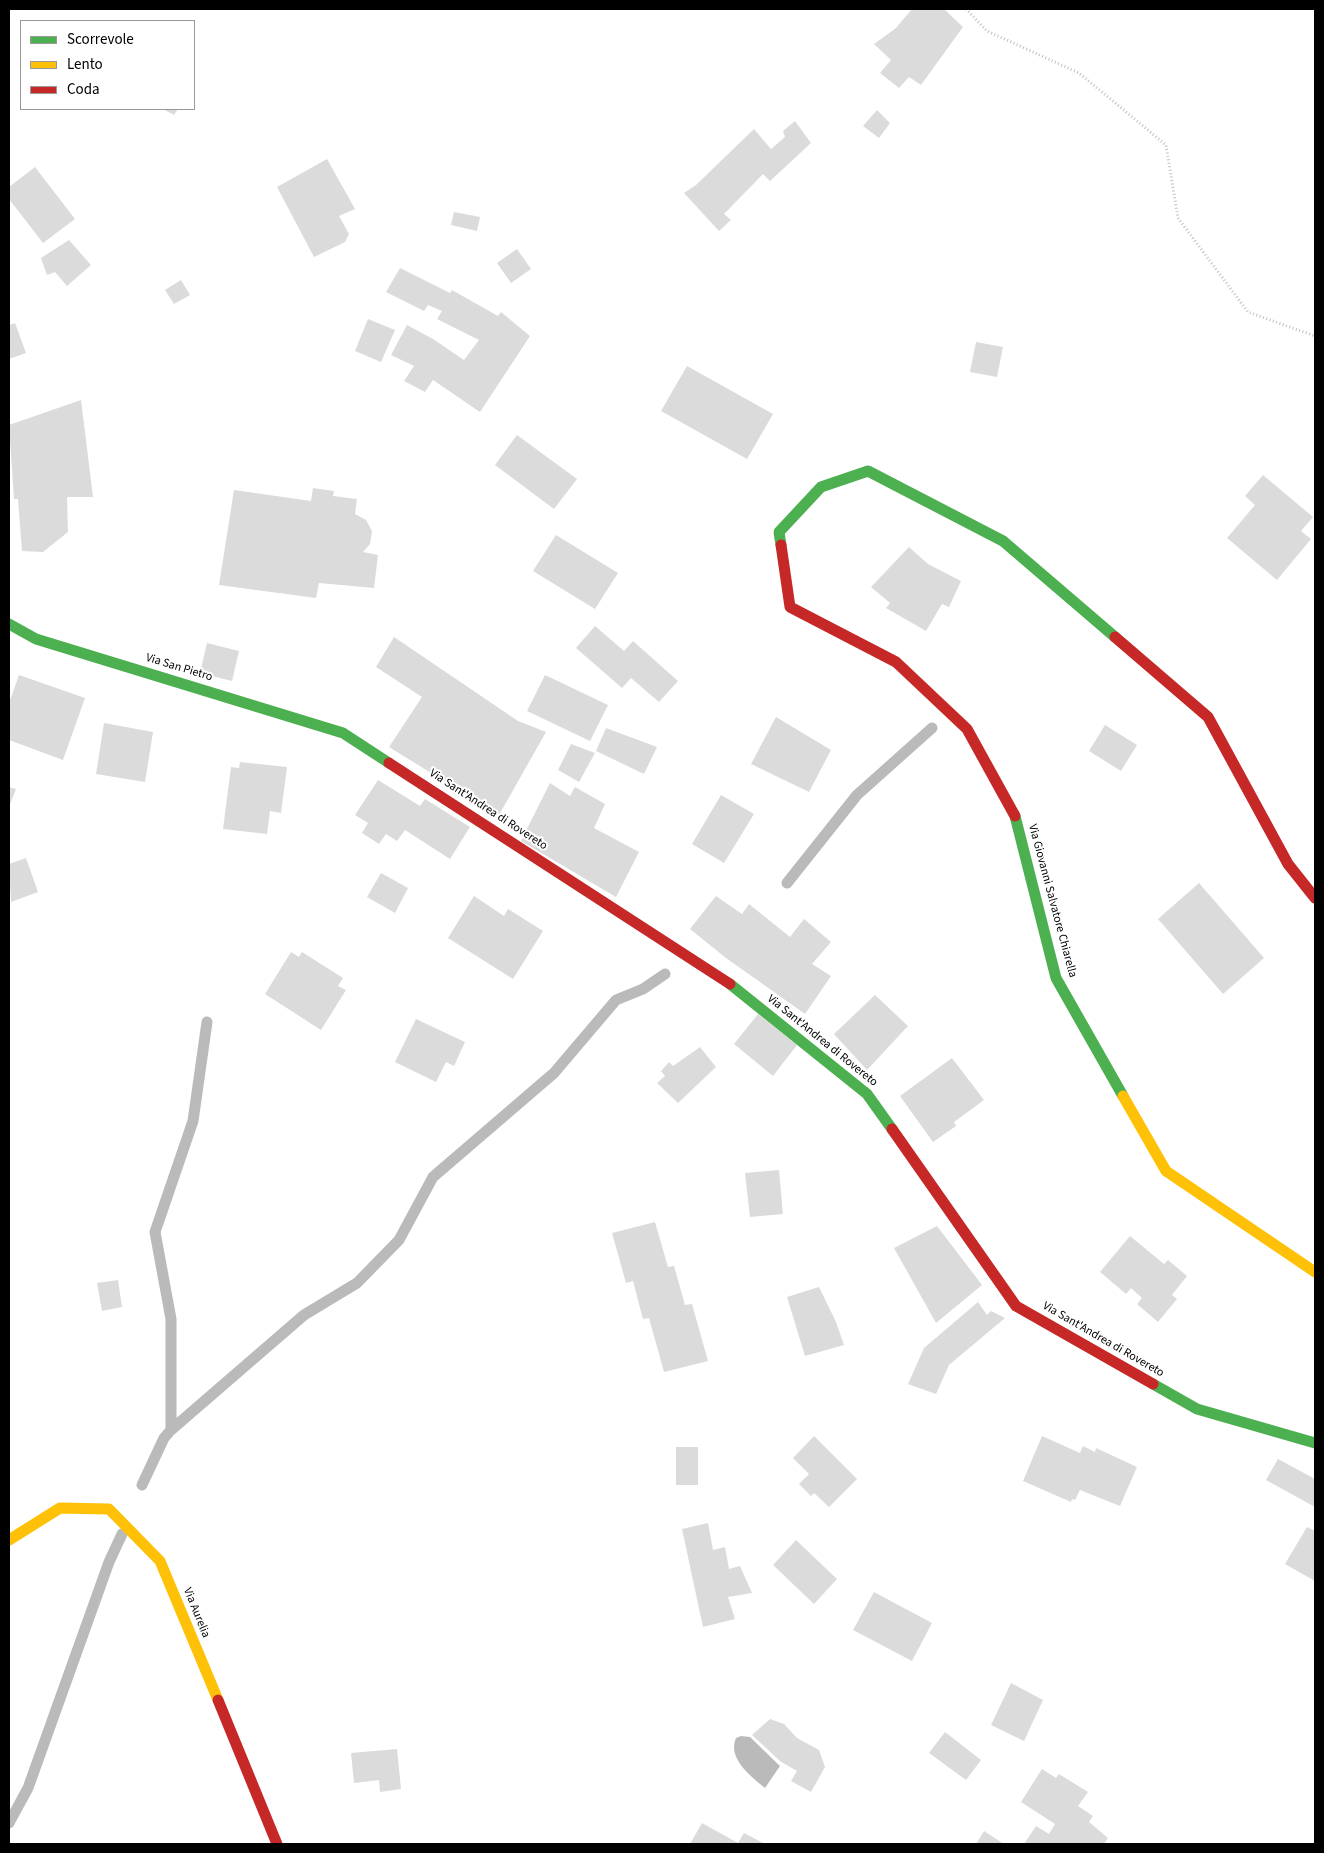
<!DOCTYPE html>
<html>
<head>
<meta charset="utf-8">
<style>
  body { margin:0 }
  #map { position:relative; width:1324px; height:1853px; overflow:hidden; background:#fff; font-family:"Source Sans 3",sans-serif }
  canvas { display:block }
  .frame { position:absolute; inset:0; border:10px solid #000; pointer-events:none }
  .legend { position:absolute; left:20px; top:20px; width:175px; height:90px; box-sizing:border-box; background:#fff; border:1px solid #999; margin:0; padding:6px 9px; list-style:none; font-size:15px; color:#000 }
  .legend li { display:flex; align-items:center; gap:10px; height:25px }
  .legend b { width:25px; border:1px solid #999 }
</style>
</head>
<body>
<div id="map">
<canvas width="1324" height="1853"></canvas>
<div class="frame"></div>
<ul class="legend">
<li><b style="height:6px;background:#4caf50"></b>Scorrevole</li>
<li><b style="height:6px;background:#ffc107"></b>Lento</li>
<li><b style="height:6px;background:#c62828"></b>Coda</li>
</ul>
</div>
<script>
const ctx = document.querySelector('canvas').getContext('2d');
ctx.lineJoin = 'round';
function fill(path, color) { ctx.fillStyle = color; ctx.fill(path, 'evenodd'); }
function strokePath(path, color, width, dash) { ctx.strokeStyle = color; ctx.lineWidth = width; ctx.lineCap = dash ? 'butt' : 'round'; ctx.setLineDash(dash || []); ctx.stroke(path); }
function write(font, color, halo, rows, align = 'center') {
  ctx.font = font + ' "Source Sans 3",sans-serif'; ctx.lineWidth = 4; ctx.setLineDash([]); ctx.textBaseline = 'middle'; ctx.strokeStyle = halo; ctx.fillStyle = color; for (const [text, x, y, turn = 0] of rows) {
    ctx.save(); ctx.translate(x, y); ctx.rotate((+turn || 0) * Math.PI / 180); ctx.textAlign = isNaN(turn) ? turn : align; if (halo) ctx.strokeText(text, 0, 0); ctx.fillText(text, 0, 0); ctx.restore();
  }
}
const water = new Path2D(`
  M741,1736l9,1 30,29 -15,22c-14,-11 -38,-30 -29,-50z`);
const stream = new Path2D(`
  M787,883l70,-88 75,-67
  M171,1430v-111l-16,-87 38,-111 14,-99
  M142,1485l22,-47 7,-8 133,-115 53,-32 42,-43 34,-63 121,-104 62,-73 27,-11 22,-15
  M9,1823l19,-35 81,-226 13,-28`);
const building = new Path2D(`
  M912,9h32l19,18 -42,58 -12,-8 -10,11 -19,-15 11,-13 -17,-16 22,-16z
  M163,109h15l-4,6z
  M877,110l13,13 -11,15 -16,-12z
  M795,121l16,22 -41,38 -7,-7 -39,40 7,6 -12,11 -35,-38 12,-8 58,-56 17,20 14,-12 -2,-6z
  M327,159l28,50 -16,7 10,18 -4,8 -31,15 -37,-70z
  M35,167l40,52 -32,24 -34,-44v-12z
  M454,212l26,5 -3,14 -26,-6z
  M69,240l22,25 -24,21 -12,-14 -8,3 -6,-17z
  M517,249l14,20 -20,14 -14,-20z
  M400,268l50,25 2,-3 46,26 3,-4 29,24 -50,76 -47,-32 -8,12 -21,-11 10,-15 -23,-11 16,-30 26,14 31,21 15,-20 -42,-21 5,-8 -14,-6 -4,6 -38,-19z
  M181,280l9,15 -16,9 -9,-14z
  M368,319l27,11 -14,32 -26,-11z
  M15,323l11,30 -17,6v-34z
  M976,342l27,5 -6,30 -27,-5z
  M687,366l86,48 -26,45 -86,-48z
  M81,400l12,97h-26l1,35 -25,20 -21,-1 -4,-52h-4l-5,-74z
  M517,435l60,44 -23,30 -59,-44z
  M1263,475l50,42 -12,14 10,8 -34,41 -50,-42 28,-33 -10,-9z
  M313,488l21,3 -1,5 24,3 -2,15 11,6 6,11 -2,13 -7,8 15,3 -4,33 -55,-5 -3,15 -97,-13 15,-95 77,11z
  M556,535l62,38 -23,36 -62,-38z
  M909,547l19,17 33,17 -12,26 -7,-3 -16,27 -40,-23 4,-5 -19,-16z
  M595,626l29,25 9,-10 45,40 -19,21 -28,-24 -9,10 -46,-40z
  M394,637l124,84 28,11 -47,83 -110,-68 33,-50 -46,-30z
  M207,643l32,8 -7,30 -32,-8z
  M19,675l66,23 -22,62 -54,-20v-37z
  M545,675l63,30 -18,36 -63,-30z
  M776,717l55,33 -22,42 -58,-28z
  M104,723l49,9 -8,50 -49,-8z
  M1105,725l32,20 -16,26 -32,-20z
  M606,728l51,19 -13,27 -48,-23z
  M571,744l24,9 -16,29 -21,-12z
  M240,762l47,5 -6,46 -11,-2 -3,23 -44,-5 8,-62 8,1z
  M378,780l42,26 5,-7 45,28 -20,32 -45,-29 -8,11 -11,-7 -7,10 -17,-11 6,-10 -13,-8z
  M550,783l20,13 5,-9 30,17 -11,24 45,24 -23,45 -95,-56z
  M9,787l7,2 -7,18z
  M721,795l33,19 -30,49 -32,-19z
  M26,858l12,34 -27,10 -2,-38z
  M381,873l27,15 -13,25 -28,-16z
  M1199,883l65,75 -41,36 -65,-75z
  M474,896l30,20 4,-7 35,22 -30,48 -65,-41z
  M716,896l26,18 7,-10 41,33 14,-18 27,23 -19,22 19,12 -26,38 -79,-56 -36,-29z
  M291,952l8,5 3,-5 41,26 -5,8 8,4 -25,40 -56,-36z
  M875,995l33,31 -41,44 -33,-36z
  M758,1014l39,31 -24,31 -39,-32z
  M416,1019l49,23 -11,24 -8,-4 -10,20 -41,-20z
  M700,1047l16,20 -38,36 -21,-20 8,-7 -4,-5 8,-9 4,4z
  M952,1058l32,42 -30,22 2,4 -23,16 -33,-46z
  M779,1170l4,44 -33,3 -5,-44z
  M655,1222l13,45 6,-1 11,39 7,-1 16,57 -44,11 -15,-54 -6,1 -10,-38 -7,2 -14,-50z
  M937,1226l45,59 -46,38 -42,-75z
  M1130,1236l34,28 4,-4 19,16 -15,19 5,4 -19,23 -21,-18 5,-6 -11,-10 -5,6 -26,-22z
  M118,1280l4,27 -20,4 -5,-28z
  M819,1287l17,35 8,23 -39,11 -18,-59z
  M978,1302l9,13 4,-4 14,7 -56,47 -13,29 -28,-10 16,-36z
  M814,1436l43,43 -28,28 -15,-14 -3,3 -12,-12 10,-10 -16,-16z
  M1042,1436l38,17 3,-7 12,6 1,-4 41,19 -17,39 -40,-16 -5,10 -3,-1 -1,3 -48,-21z
  M676,1447h22v38h-22z
  M1278,1459l37,20v28l-49,-27z
  M708,1523l5,27 12,-3 4,22 11,-3 12,27 -24,4 7,22 -32,8 -21,-98z
  M1307,1527l8,4v50l-30,-17z
  M796,1540l41,39 -23,25 -41,-39z
  M874,1592l58,31 -20,38 -59,-31z
  M1011,1683l32,17 -19,41 -33,-16z
  M770,1719l14,5 13,14 22,12 6,17 -14,25 -20,-11 6,-10 -17,-10 -28,-26z
  M945,1732l36,28 -15,20 -37,-27z
  M397,1749l4,40 -21,3 -1,-12 -25,3 -3,-30z
  M1042,1769l14,9 3,-4 29,18 -10,14 15,10 -4,6 19,16 -4,6h-80l12,-18 13,8 6,-10 -34,-22z
  M702,1823l36,20 6,-10 21,11h-75z
  M984,1831l20,13h-28z`);
const path = new Path2D(`
  M966,9l21,22 92,42 87,72 12,73 70,94 67,24`);
const fast = new Path2D(`
  M781,545l-2,-13 42,-45 47,-16 135,70 112,96
  M9,624l27,15 307,94 46,30
  M1015,816l41,162 67,118
  M730,984l137,110 25,35
  M1153,1384l44,25 118,34`);
const slow = new Path2D(`
  M1123,1096l43,75 149,101
  M9,1540l51,-32 49,1 51,52 58,139`);
const jam = new Path2D(`
  M781,545l9,62 106,55 71,67 48,87
  M1115,637l93,80 80,147 27,34
  M389,763l341,221
  M892,1129l124,177 137,78
  M218,1700l59,144`);
const streetNames = [
  ["Via San Pietro",179,668,17],
  ["Via Sant'Andrea di Rovereto",488,810,33],
  ["Via Giovanni Salvatore Chiarella",1052,901,75],
  ["Via Sant'Andrea di Rovereto",822,1041,39],
  ["Via Sant'Andrea di Rovereto",1103,1340,30],
  ["Via Aurelia",196,1613,68]
];
fill(water, '#bababa');
strokePath(stream, '#bababa', 11);
fill(building, '#dbdbdb');
strokePath(path, '#c2c2c2', 3, [1, 2.5]);
strokePath(fast, '#4caf50', 11);
strokePath(slow, '#ffc107', 11);
strokePath(jam, '#c62828', 11);
write('12px', '#000', '#fff', streetNames);
</script>
</body>
</html>
